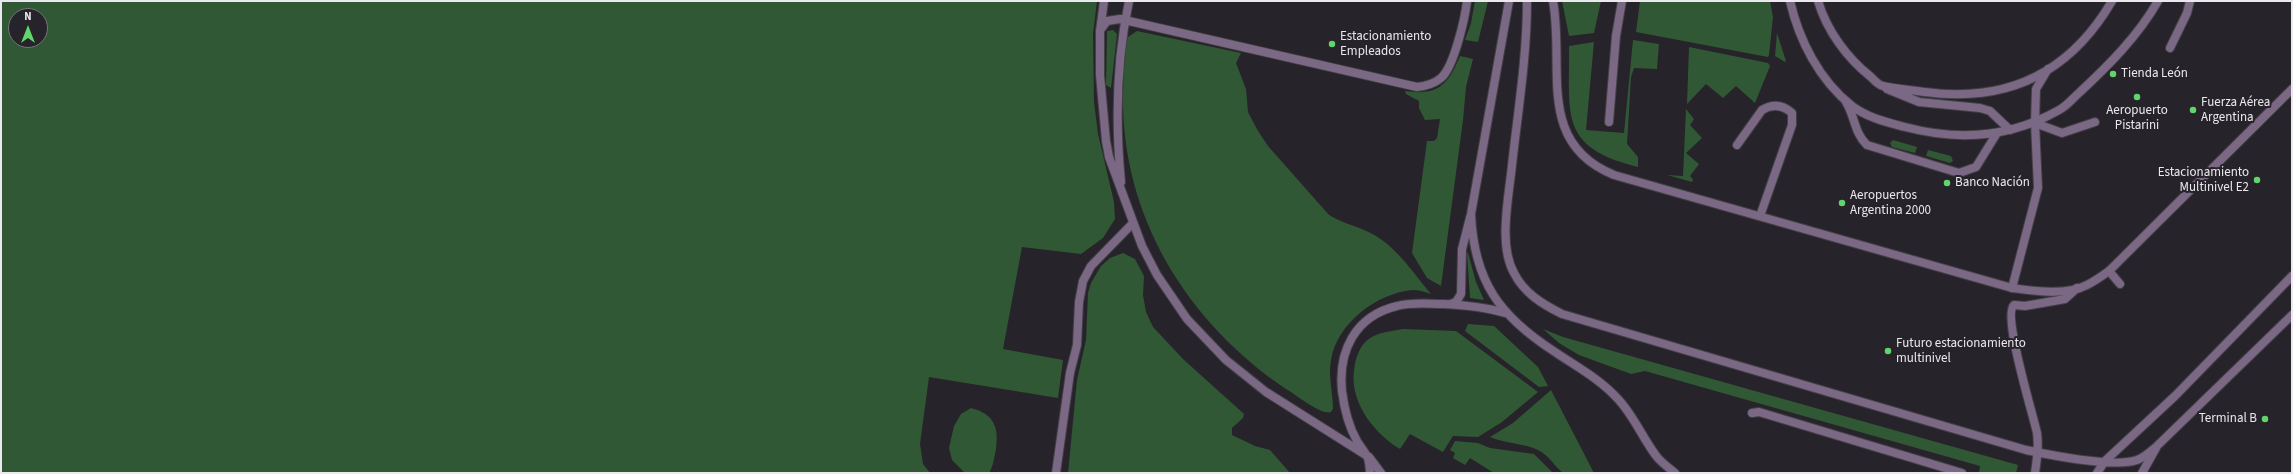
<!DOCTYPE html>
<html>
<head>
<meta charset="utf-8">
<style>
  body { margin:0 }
  #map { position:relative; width:2293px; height:474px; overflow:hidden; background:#27232a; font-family:"Source Sans 3",sans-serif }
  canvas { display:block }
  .frame { position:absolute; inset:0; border:2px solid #ebe9ed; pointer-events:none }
  .north { position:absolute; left:8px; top:8px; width:40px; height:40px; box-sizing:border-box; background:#27232a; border:1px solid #757278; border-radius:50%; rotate:0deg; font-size:11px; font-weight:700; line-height:16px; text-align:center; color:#ebe9ed }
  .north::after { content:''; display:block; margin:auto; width:14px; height:18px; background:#5fd56b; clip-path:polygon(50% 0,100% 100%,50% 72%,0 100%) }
</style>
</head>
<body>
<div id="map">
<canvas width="2293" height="474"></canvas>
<div class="frame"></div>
<div class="north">N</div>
</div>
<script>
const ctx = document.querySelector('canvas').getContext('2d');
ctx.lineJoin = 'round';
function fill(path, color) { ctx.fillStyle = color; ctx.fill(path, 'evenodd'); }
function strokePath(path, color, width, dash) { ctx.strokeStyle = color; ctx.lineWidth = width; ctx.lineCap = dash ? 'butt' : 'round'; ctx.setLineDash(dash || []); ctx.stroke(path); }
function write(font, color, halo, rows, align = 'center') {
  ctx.font = font + ' "Source Sans 3",sans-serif'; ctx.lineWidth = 4; ctx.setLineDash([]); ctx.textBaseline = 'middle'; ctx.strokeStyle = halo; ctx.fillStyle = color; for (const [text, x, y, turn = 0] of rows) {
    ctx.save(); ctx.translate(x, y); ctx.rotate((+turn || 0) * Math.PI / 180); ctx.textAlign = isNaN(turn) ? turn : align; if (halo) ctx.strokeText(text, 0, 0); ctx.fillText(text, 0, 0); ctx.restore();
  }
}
const green = new Path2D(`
  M1,1h1096l-4,33 1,68 4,32 16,68 1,17 -12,19 -22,16 -59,-7 -19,102 60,11 -5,38 -129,-21 -9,67 3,20 7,9h-929zM16,16h24v24h-24z
  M1475,1h13l-10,41 -13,-2 6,-17z
  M1562,1h39l-7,32 -25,3z
  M1640,1h130l3,16 -4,38 -1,2 -132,-25z
  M1113,30l4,4 -6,54 -5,-3 1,-54z
  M1137,31l104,22 -5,10 10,26 2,23 10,19 10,15 61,69c14,9 33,12 47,21 23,14 38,38 55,58 -6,-2 -12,-4 -18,-4 -36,3 -76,33 -82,70 -3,16 2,32 2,49l-2,3c-9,4 -36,-18 -45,-23 -99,-67 -165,-173 -163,-295 1,-18 -2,-40 5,-57z
  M1777,33l9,28 -1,1 -10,-6z
  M1633,40l26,4 -2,25 -23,-1 -3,9 -4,67 11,13v10c-80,-20 -68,-52 -69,-121l25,-4 -8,88 38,3z
  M1689,47l79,16 2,3 -15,37 -19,-17 -13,12 -17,-14 -19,20z
  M1460,56l13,3 -7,28 -3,33 -22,166 -14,-8 -15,-25 15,-112h7l3,-3 3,-19 -15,1 -6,-12v-7l-13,-7 -1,-3c33,5 43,-6 55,-35z
  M1686,109l8,10 -4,6 12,13 -16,15 13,11 -9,12 3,3 -1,3 -25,-7 16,1z
  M1893,140l24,7 -2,6 -23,-6 -2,-4z
  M1928,150l23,6 2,5 -3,2 -24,-7z
  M1123,253l12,6 9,17 -1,19 3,17 7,15 30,32 61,55 -1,4 -11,10v7l23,11 15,4 20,23h-222l9,-93 9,-40 2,-47 3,-10 10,-17 9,-8z
  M1467,253h1l8,29 8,18 -14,-2z
  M1468,324l26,2 44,41 10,19 -9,1 -74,-56z
  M1403,329l53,2 82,61 -36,30 -24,15 -25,-1 -10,16 -33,-18 -10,15c-28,-17 -53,-50 -45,-85 2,-10 6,-20 15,-26 10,-6 22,-7 33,-9z
  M1543,329l20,8 455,128 -2,8h-37l1,-7 -335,-95 -14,3 -52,-19 -20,-12z
  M1551,390l43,83h-31c-9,-7 -14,-18 -25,-23 -14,-7 -32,-6 -48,-13l23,-14z
  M971,408c23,6 28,19 25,41 -2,8 -2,16 -7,24h-24l-13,-13 -3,-12 5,-22 7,-12z
  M1455,441l23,2 12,5 44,6 19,19h-59l-24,-15 -5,7 -12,-7 2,-5 -5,-3z`);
const service = new Path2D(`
  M1104,1l-4,30v44l6,66 3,16 33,89 15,29 30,44 39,41 40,32 103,65 12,16
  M1818,1c9,30 29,57 53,76 3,3 7,8 12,9 13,3 28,4 42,6 82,11 145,-19 187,-91
  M1101,29l6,-8 13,-2 297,68c9,-1 17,-3 24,-9 13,-11 24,-60 26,-77
  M2170,48l17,-35 3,-12
  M1887,89l32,13 61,6 10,3 20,19
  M1846,102c9,14 8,31 21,43l92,28 17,-6 21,-34
  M1609,122l7,-86 6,-35
  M2035,123l27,10 33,-11
  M1737,145l25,-35c10,-6 20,-6 30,3v12l-32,91
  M1121,182c-6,-62 -5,-120 8,-181
  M1471,214c3,67 28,102 84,138 22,15 45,27 63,47 16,17 25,40 39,58 5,6 12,11 18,16
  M2109,271l11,13
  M2012,288l26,-100 -3,-65 1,-34 12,-20
  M1451,304l5,-2 5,-8 1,-45 9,-35 38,-213
  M1752,413l7,-1 203,61
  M1056,473l14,-100 7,-28 2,-43 4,-21 8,-15 42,-43
  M1370,473c-1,-20 -4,-17 -13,-32 -8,-14 -13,-34 -15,-50 -4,-40 13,-75 55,-85 15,-4 31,-2 46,-2 21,1 42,3 62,9
  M2035,473c2,-13 4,-27 2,-40 -4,-19 -35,-118 -23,-128l11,1 40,-7 12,-11
  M2097,473l8,-12 70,-65 117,-120
  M2142,473l14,-25`);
const minor = new Path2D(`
  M1527,1c0,55 -9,110 -15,164 -3,31 -14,80 2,108 10,20 28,31 48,41l464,136c24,5 89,18 111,10 8,-3 14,-9 20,-14l135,-131
  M1553,1c12,66 -18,142 61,174l398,113c22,3 54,8 75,-3 8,-4 15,-9 22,-14l183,-182
  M1790,1c9,39 29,79 62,105 16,12 34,16 53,21 53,14 105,11 154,-17 8,-4 14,-12 21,-18 29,-27 58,-56 78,-91`);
const markers = [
  [1332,44,4,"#5fd56b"],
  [2113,74,4,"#5fd56b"],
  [2137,97,4,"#5fd56b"],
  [2193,110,4,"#5fd56b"],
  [2257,180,4,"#5fd56b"],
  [1947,183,4,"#5fd56b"],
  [1842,203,4,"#5fd56b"],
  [1888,351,4,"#5fd56b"],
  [2265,419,4,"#5fd56b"]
];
const poiNames = [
  ["Estacionamiento",1340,37],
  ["Empleados",1340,52],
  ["Tienda León",2121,74],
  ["Fuerza Aérea",2201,103],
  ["Argentina",2201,118],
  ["Aeropuerto",2137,111,"center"],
  ["Pistarini",2137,126,"center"],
  ["Estacionamiento",2249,173,"right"],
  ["Multinivel E2",2249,188,"right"],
  ["Banco Nación",1955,183],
  ["Aeropuertos",1850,196],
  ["Argentina 2000",1850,211],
  ["Futuro estacionamiento",1896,344],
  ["multinivel",1896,359],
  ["Terminal B",2257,419,"right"]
];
fill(green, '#315834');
strokePath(service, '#423f45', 10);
strokePath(minor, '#423f45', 10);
strokePath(service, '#7a6884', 8);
strokePath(minor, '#7a6884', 8);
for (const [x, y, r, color] of markers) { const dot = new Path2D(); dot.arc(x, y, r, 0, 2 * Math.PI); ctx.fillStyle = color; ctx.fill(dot); strokePath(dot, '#27232a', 1.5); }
write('13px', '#ebe9ed', '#27232a', poiNames, 'left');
</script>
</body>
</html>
